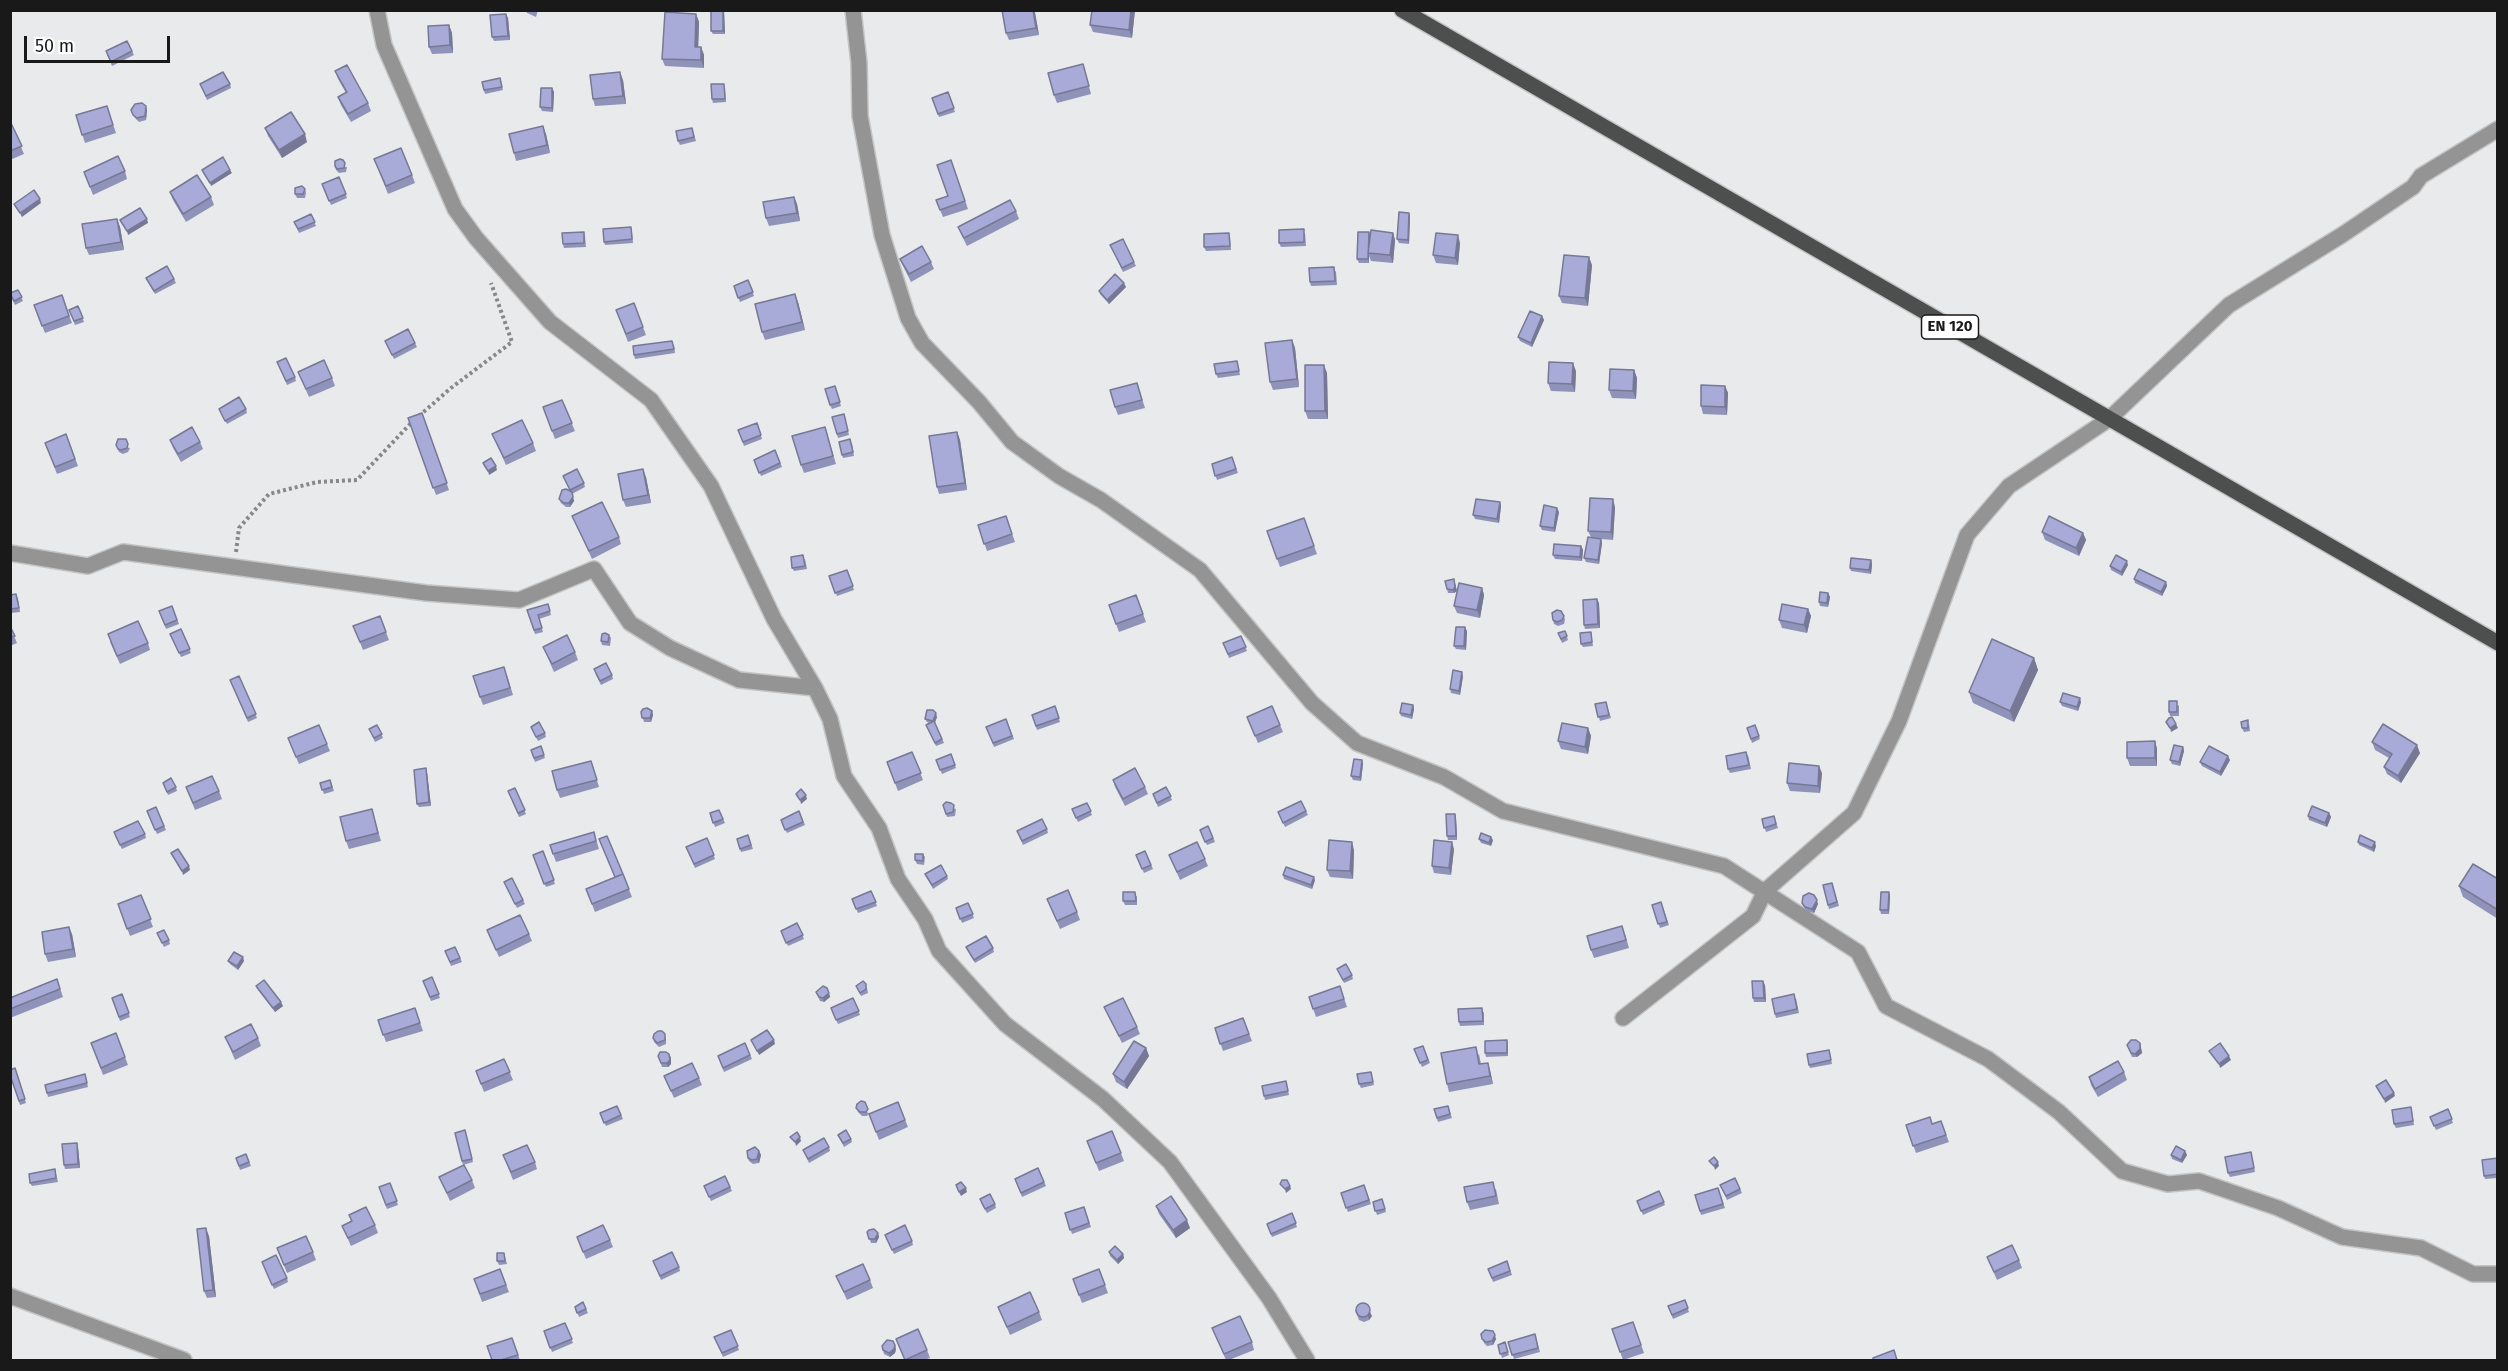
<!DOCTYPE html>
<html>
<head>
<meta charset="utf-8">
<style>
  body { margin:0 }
  #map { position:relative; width:2508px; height:1371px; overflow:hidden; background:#e9eaeb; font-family:"Fira Sans",sans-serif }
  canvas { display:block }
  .frame { position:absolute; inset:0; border:12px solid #191919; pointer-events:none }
  .scale { position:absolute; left:24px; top:36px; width:146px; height:27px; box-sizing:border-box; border:3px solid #191919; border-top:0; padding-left:8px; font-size:18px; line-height:21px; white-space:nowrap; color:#191919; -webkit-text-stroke:4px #fff; paint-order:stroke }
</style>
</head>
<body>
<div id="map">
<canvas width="2508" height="1371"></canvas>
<div class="frame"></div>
<div class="scale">50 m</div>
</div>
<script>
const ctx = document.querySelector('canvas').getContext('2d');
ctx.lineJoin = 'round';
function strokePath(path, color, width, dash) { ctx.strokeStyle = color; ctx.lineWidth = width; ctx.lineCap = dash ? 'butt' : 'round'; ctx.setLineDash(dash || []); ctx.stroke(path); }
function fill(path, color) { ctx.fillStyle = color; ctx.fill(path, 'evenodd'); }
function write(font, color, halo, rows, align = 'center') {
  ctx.font = font + ' "Fira Sans",sans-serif'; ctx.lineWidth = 6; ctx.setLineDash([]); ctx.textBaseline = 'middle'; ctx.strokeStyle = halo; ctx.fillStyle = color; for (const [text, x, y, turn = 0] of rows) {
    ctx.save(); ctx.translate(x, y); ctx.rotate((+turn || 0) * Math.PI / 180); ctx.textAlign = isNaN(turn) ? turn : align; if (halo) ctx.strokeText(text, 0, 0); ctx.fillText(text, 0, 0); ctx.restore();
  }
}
const path = new Path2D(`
  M419,416l32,-28 61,-46 -21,-59
  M236,552l3,-24 30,-34 48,-12 40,-2 56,-59`);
const minor = new Path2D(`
  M377,10l7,35 71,164 21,29 74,84 101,78 60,86 63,133 41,69 15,31 14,57 35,52 19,51 27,40 14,32 66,73 98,75 67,63 99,136 38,62
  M853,10l6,53 1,53 22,119 26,83 14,25 57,59 33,40 47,34 42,24 99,70 112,133 45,40 87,34 59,34 221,55 134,86 28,54 102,53 71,53 63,59 46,13 31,-3 79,27 64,29 79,11 52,26h25
  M10,553l78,13 35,-14 303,41 93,7 75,-31 36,54 40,25 69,32 76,8
  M1623,1018l130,-102 12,-25 89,-78 45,-92 68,-186 42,-49 100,-67 120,-114 113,-70 71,-48 8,-11 77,-47
  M10,1296l174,64`);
const primary = new Path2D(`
  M1402,10l1096,633`);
const wall = new Path2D(`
  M526,10h12l-2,7 -9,-4z
  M724,10l1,24h-12l-2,-3z
  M762,10h17v2h-16z
  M1034,10l5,25 -30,5 -3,-7z
  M1135,10l-3,28 -39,-6 -3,-7z
  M506,14l2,4 2,22 -16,1 -2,-4z
  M696,14l3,8 -1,25h3l3,8v13l-39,-2 -3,-7z
  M449,25l3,8 1,20 -21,1 -3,-7z
  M132,51l2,4 -22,11 -5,-11z
  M1083,64l8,30 -34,9 -3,-8z
  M335,71l33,32 3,8 -20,11 -10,-17 -3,-8 8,-4 -8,-14z
  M500,78l3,12 -18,4 -1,-4z
  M623,80l3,24 -31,2 -2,-7z
  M200,84h30l1,4 -24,12z
  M725,87l1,15 -13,1 -1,-4z
  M552,88l2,4 -1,20 -11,-1 -2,-4z
  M948,92l7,20 -16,5 -7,-19z
  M107,106l9,27 -31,10 -9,-28z
  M147,110l-1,10 -7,2 -4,-4 -2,-3z
  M10,121l14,33 -14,6z
  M265,128l42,14 -25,16 -14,-22z
  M692,128l4,13 -16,4 -2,-4z
  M546,134l4,19 -34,8 -2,-8z
  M374,159l38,16 3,8 -27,11z
  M951,160l17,49 -25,8 -7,-17 12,-4z
  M335,166l12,1 -1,5 -7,1 -3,-3z
  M125,171l2,8 -34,16 -9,-23z
  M339,177l8,21 -16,7 -9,-21z
  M305,189l1,4 -1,5h-8l-2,-4z
  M170,192l41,5 3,8 -28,17 -13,-22z
  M794,197l3,7 3,17 -31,5 -3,-8z
  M1016,211l3,8 -52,27 -6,-12 -3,-7z
  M1409,213l1,3 -1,28 -10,-1 -2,-4z
  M311,214l5,12 -17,7 -5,-11z
  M117,219l3,8 4,23 -35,5 -3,-7z
  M631,227l1,4 1,12 -28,2 -1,-3z
  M584,232l1,4 1,11 -22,1 -1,-4z
  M1369,232l1,4 23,-3 2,7 -2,23 -22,-2 -2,-5v7h-10l-2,-4z
  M1305,233l1,13 -25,1 -2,-4z
  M1230,237l1,13 -25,1 -2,-4z
  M1460,243l-2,22 -22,-2 -3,-8z
  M1110,245l24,17 2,4 -13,6z
  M900,259l31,3 3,7 -23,13 -8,-16z
  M1592,265l-4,41 -26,-3 -3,-7z
  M1336,271l1,14 -26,1 -1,-4z
  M146,278l28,1 2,4 -21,11z
  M748,280l6,16 -14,6 -6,-16z
  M1126,287l-17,17 -9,-10 -1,-3z
  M18,290l5,11 -8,4 -4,-8z
  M62,295l10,28 -27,10 -11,-28z
  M798,302l7,28 -40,10 -3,-8z
  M634,303l12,32 -18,7 -12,-32z
  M78,306l6,16 -9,3 -6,-15z
  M1542,316l2,4 -12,27 -12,-6 -2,-4z
  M1292,340l3,8 4,39 -26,3 -3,-8z
  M385,341l30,2 2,4 -23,12z
  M674,345l1,8 -40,6 -1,-4z
  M1237,361l3,14 -22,3 -2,-4z
  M277,362l18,15 1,4 -9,4z
  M1634,370l3,8 -1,21 -24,-1 -3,-8z
  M1576,371l-1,21 -24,-1 -3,-8z
  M298,372l34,6 3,8 -26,11z
  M1327,373l1,46h-20l-3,-8z
  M1137,383l8,25 -27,7 -3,-8z
  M835,386l6,20 -9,3 -2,-4z
  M1725,386l3,7 -1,22 -24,-1 -2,-8z
  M562,400l13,31 -20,8 -12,-32z
  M219,409h27l1,4 -20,11z
  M422,413l27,77 -13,5 -28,-77z
  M845,418l4,17 -11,3 -1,-4z
  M757,423l5,16 -18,7 -6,-16z
  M825,427l11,37 -32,9 -3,-8z
  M957,432l3,8 7,50 -28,4 -2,-7z
  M66,434l12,32 -21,8 -12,-31z
  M492,434l41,9 3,8 -30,14z
  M170,440l30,2 3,7 -22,13 -8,-14z
  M852,443l2,13 -11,2 -1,-3z
  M116,445l14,3 -2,4 -5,2 -4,-2z
  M775,450l7,17 -21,9 -7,-16z
  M1232,457l6,16 -21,7 -5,-16z
  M563,476l21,7 1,4 -13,7 2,7 -4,6h-4l-5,-4 -2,-4 11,-8z
  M646,477l5,26 -25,4 -3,-7z
  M1500,502l1,4 -2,17 -24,-4 -2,-4z
  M1615,507l-2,33 -12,-1 1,4 -3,21 -13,-2 -2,-4 7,-21 -3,-6z
  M1559,512l-4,20 -13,-2 -2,-4z
  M572,516l47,21 2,7 -29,15z
  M1006,516l9,26 -28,9 -9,-26z
  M1304,518l13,36 -37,13 -13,-36z
  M2042,532l41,1 3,7 -7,16 -34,-16z
  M1581,546l2,4 -1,11 -27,-2 -2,-4z
  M805,559l2,10 -13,2 -2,-3z
  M1871,560l1,4 -1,10 -20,-3 -1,-3z
  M2128,565l-6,11 -11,-6 -1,-4z
  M847,570l7,20 -17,6 -8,-20z
  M1454,579l3,12 -3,2h-6l-1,-4z
  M2134,579l32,3 1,4 -5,10 -27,-13z
  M1482,588l2,7 -4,23 -23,-5 -3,-7z
  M1828,593l2,4 -2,10 -8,-1 -1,-4z
  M10,595l8,3 2,14 -9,1 -1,-3z
  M1136,595l10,27 -27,10 -10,-27z
  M1599,603l1,25 -15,1 -1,-4z
  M548,604l3,11 -12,4 4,13 -8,2 -8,-24z
  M172,606l7,18 -13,5 -7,-18z
  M1808,609l3,7 -4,17 -25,-5 -3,-8z
  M380,616l9,24 -26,10 -10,-24z
  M1564,616l1,4 -1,4 -6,2 -4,-2 -1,-4z
  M10,626l7,17 -7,3z
  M181,629l10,24 -10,4 -11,-23z
  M1467,631l-1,19 -10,-1 -2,-3z
  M1565,631l3,9 -6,3 -4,-10z
  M1591,632l2,14 -10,1 -2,-3z
  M609,635l2,3 -1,8 -8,-1 -1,-4z
  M1241,636l6,15 -18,7 -6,-15z
  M110,642l38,1 2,7 -30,14z
  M543,647l32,5 3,8 -24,12z
  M2034,658l4,12 -24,52 -41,-19 -4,-11z
  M595,673l17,2 1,4 -12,6z
  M507,675l6,20 -30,10 -3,-8z
  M239,676l18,42 -9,4 -18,-42z
  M1463,676l-3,19 -9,-2 -1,-4z
  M1606,702l5,16 -11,3 -5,-17z
  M2060,702h21l-3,9 -16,-5z
  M1413,705l1,4 -2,10 -11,-3 -1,-3z
  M2179,705v11h-9l-1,-4z
  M1055,706l5,16 -23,8 -5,-15z
  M652,711l1,4 -2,7h-7l-3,-10z
  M937,717l-2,6 9,20 -8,3 -10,-21 3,-2 -2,-1 -2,-3z
  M1247,717l33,8 3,7 -25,11z
  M1006,719l8,20 -20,8 -8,-20z
  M2249,724l1,7 -6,1 -2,-4z
  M377,725l6,13 -8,4 -6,-13z
  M1755,725l5,14 -8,4 -5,-15z
  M531,727l14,6 1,4 -8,4z
  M1588,728l3,8 -3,18 -27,-5 -3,-8z
  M2155,741l2,8v17h-27l-3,-8z
  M2372,742l48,11 -19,30 -14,-9 -3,-7 5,-9 -14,-8z
  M327,744l3,7 -31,13 -8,-18z
  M541,746l4,12 -10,4 -4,-12z
  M2183,747l1,4 -4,15 -8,-2 -2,-4z
  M912,752l11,28 -25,11 -11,-29z
  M951,754l5,14 -14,6 -6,-14z
  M1748,755l3,14 -21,4 -2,-4z
  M1362,760l1,4 -2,17 -8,-1 -2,-4z
  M2230,760l-9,16 -19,-10 -2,-4z
  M591,761l8,26 -39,11 -3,-8z
  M426,768l1,4 4,34 -12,1 -2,-3z
  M1822,773l-2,20 -30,-2 -3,-8z
  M330,780l4,11 -10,3 -4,-11z
  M1113,780l32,7 3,7 -23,12 -10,-19z
  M163,783l13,4 1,4 -9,4z
  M186,787l33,4 3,8 -27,11z
  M1166,787l6,13 -14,7 -5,-13z
  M515,788l11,26 -7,3 -11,-26z
  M1087,803l5,12 -14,7 -6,-13z
  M943,805l13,4 -1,7 -8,1z
  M156,807l10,23 -9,4 -10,-23z
  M719,810l6,13 -10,4 -5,-14z
  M799,811l6,14 -18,8 -6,-13z
  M1306,811l2,4 -23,12 -5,-11z
  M2329,813l2,4 -4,10 -18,-7 -1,-4z
  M1455,814l1,3 1,23h-9l-1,-4z
  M1774,816l4,12 -12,4 -4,-13z
  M374,817l7,24 -32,8 -3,-8z
  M1208,826l7,16 -8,3 -6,-11z
  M1047,829l1,4 -25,12 -6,-14z
  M145,834l1,4 -24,11 -7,-13z
  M748,835l5,14 -12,3 -4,-13z
  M707,838l8,21 -20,9 -9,-21z
  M596,839l3,10 -43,13 -6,-17z
  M1479,839l14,1 -2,6 -10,-3z
  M2358,842l18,4 -2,6 -15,-7z
  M1454,849l-3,26 -17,-2 -2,-7z
  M1354,850l-1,29 -23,-2 -3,-7z
  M543,851l12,33 -9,3 -13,-32z
  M1145,851l8,18 -9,4 -8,-18z
  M923,854l2,3 -1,8 -7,-1 -2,-4z
  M1169,855l36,4 3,7 -28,14z
  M925,874l22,2 1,3 -15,10z
  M1283,875l32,5 -3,9 -28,-10z
  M624,878l8,19 -37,15 -9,-23z
  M2498,879v40l-35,-22 -4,-11z
  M1832,883l7,23 -10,3 -1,-4z
  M506,886l17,14 2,4 -8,4z
  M871,891l6,15 -19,7 -6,-14z
  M1889,892l1,4 -1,18h-8l-1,-4z
  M141,895l12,32 -23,9 -12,-32z
  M1137,896v9h-12l-2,-4z
  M1047,899l30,13 3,8 -20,9z
  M1661,902l8,23 -9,3 -8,-23z
  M968,903l6,15 -12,5 -6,-15z
  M1802,903l16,1 -4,9 -8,-2z
  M797,923l7,16 -16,7 -7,-15z
  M487,930l42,4 3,7 -33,16z
  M157,933l12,7 1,4 -6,3z
  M72,934l4,23 -28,5 -3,-8z
  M1625,934l4,14 -35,10 -3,-8z
  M455,947l7,15 -11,4 -6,-15z
  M966,947l27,1 1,4 -19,11z
  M228,961h16l-6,9 -8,-6z
  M1337,969l15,6 1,4 -9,4z
  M432,977l8,21 -9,3 -8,-20z
  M57,979l6,18 -53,21v-20z
  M1765,985l1,17h-12l-1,-4z
  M256,986l27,20 -8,6 -17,-22z
  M856,986l11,2 1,5 -7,3z
  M1340,986l7,21 -31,10 -7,-20z
  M827,988l3,9 -6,5 -4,-1 -4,-9z
  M122,994l8,23 -10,4 -8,-23z
  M853,998l7,17 -22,9 -7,-16z
  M1796,998l3,15 -23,5 -1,-4z
  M1104,1007l33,20 3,7 -18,9z
  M415,1008l8,23 -37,11 -8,-22z
  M1484,1012v13l-24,1 -1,-4z
  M1243,1018l9,23 -29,10 -8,-23z
  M116,1033l12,32 -25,10 -12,-32z
  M225,1037l33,1 3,8 -26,14z
  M653,1038h13v6l-7,3 -5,-5z
  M1507,1040l1,4v12l-22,1 -1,-4z
  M745,1043l7,16 -28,13 -6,-16z
  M2140,1043l2,10 -5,4h-5l-5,-12z
  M1423,1046l7,17 -8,4 -8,-18z
  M1146,1048l3,8 -22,33 -11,-7 -3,-8z
  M1829,1050l3,14 -22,4 -1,-3z
  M669,1054l2,4v6l-3,3h-6l-4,-11z
  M1479,1054l2,10 9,6 3,14 -44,8 -2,-8z
  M504,1059l9,21 -29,12 -8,-21z
  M15,1068l11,35 -6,2 -10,-30z
  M2124,1072l3,8 -29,17 -7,-12 -2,-8z
  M85,1074l3,13 -40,10 -3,-12z
  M664,1076l35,2 3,7 -28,13z
  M1372,1076l2,9 -13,3 -2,-4z
  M1286,1081l3,14 -24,5 -1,-4z
  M898,1102l10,25 -29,13 -7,-18z
  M617,1106l6,13 -17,7 -6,-13z
  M1448,1106l4,12 -14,4 -4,-13z
  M856,1108l13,5 -2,3h-5l-4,-4z
  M2448,1109l5,14 -17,7 -6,-13z
  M2412,1111l2,14 -18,3 -2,-4z
  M1941,1121l8,21 -33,11 -10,-28 26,-1z
  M1112,1131l12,30 -25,10 -12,-30z
  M466,1134l7,28 -10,3 -1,-4z
  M838,1135l13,4 1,3 -8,5z
  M77,1143l1,4 2,21 -15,1 -1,-4z
  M829,1147l1,4 -21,12 -6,-13z
  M759,1151l2,4 -2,8 -6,1 -4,-3 -1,-3z
  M2185,1151l2,4 -5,8 -10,-4 -1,-4z
  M2251,1152l4,20 -25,5 -2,-4z
  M246,1154l5,12 -11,4 -4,-12z
  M503,1155l32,7 2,7 -24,11z
  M2498,1158v20l-13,1 -1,-3z
  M1038,1168l8,18 -24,11 -7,-18z
  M55,1169l3,13 -26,4 -2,-3z
  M725,1176l7,15 -21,10 -7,-15z
  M439,1177l33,3 3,8 -25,13z
  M1735,1178l7,15 -15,7 -5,-11z
  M390,1183l8,22 -11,4 -8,-22z
  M1364,1185l7,19 -23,8 -7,-19z
  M1718,1188l7,20 -24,7 -6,-20z
  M1496,1189l3,15 -29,6 -3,-8z
  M1659,1191l6,14 -22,10 -6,-14z
  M1382,1199l4,13 -9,3 -4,-13z
  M981,1203l14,1 1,4 -9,5z
  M1156,1206l34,22 -14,10 -17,-24z
  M1084,1207l7,20 -19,7 -7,-21z
  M1292,1213l5,14 -25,10 -5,-13z
  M349,1215l26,10 3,8 -27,13 -9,-20 9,-5z
  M867,1232l11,1 1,4 -3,6h-5z
  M885,1235l27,6 1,4 -19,9z
  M209,1236l7,61 -9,1 -3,-7z
  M577,1237l33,3 3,7 -27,12z
  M313,1252l3,8 -29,13 -7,-17z
  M1109,1252l14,2 1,4 -6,6 -8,-8z
  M505,1257l2,7 -8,1 -2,-4z
  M1987,1257l32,3 3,8 -25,12z
  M653,1261l26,6 1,4 -19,9z
  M1507,1261l5,14 -19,7 -5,-13z
  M262,1262l25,16 1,4 -14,7z
  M500,1269l9,23 -27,10 -8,-23z
  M1099,1269l9,24 -26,10 -9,-24z
  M836,1276l34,4 3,8 -26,12z
  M1685,1300l4,12 -16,7 -5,-13z
  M583,1302l5,11 -9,4 -4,-10z
  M998,1307l41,5 3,8 -32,15z
  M1355,1310l17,6 -3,4 -5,2 -5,-2z
  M1633,1322l11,31 -21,7 -11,-31z
  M565,1323l8,20 -21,9 -8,-21z
  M1212,1328l40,14 2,8 -25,10h-3z
  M731,1330l8,20 -16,7 -9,-20z
  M1535,1334l5,18 -26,7 -6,-17z
  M512,1338l8,22h-28z
  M896,1339l31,11 3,8 -6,2h-19z
  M1482,1339h14l-3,6 -6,1 -3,-3z
  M1505,1342l4,13 -7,3 -4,-13z
  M882,1346l14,3 -1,4 -5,4 -6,-3z`);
const shadedWall = new Path2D(`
  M723,10h1l1,24 -2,-3z
  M1033,10h1l1,2 4,23 -3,-7z
  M1131,10h4l-3,28 -3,-8z
  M506,14l2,4 2,22 -2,-4z
  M696,14l3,8 -1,32 -3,-7z
  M449,25l3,8 1,20 -3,-8z
  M701,47l3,8v13l-3,-8z
  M620,72l3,8 3,24 -3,-8z
  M552,88l2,4 -1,20 -1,-4z
  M146,106l1,4 -1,10 -1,-4z
  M543,126l3,8 4,19 -3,-8z
  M305,134l2,8 -25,16 -3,-8z
  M230,170l2,3 -21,13 -1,-3z
  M794,197l3,7 3,17 -3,-8z
  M40,199l1,4 -19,14 -2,-4z
  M1409,213l1,3 -1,28 -1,-4z
  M117,219l3,8 4,23 -3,-8z
  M147,219l1,4 -20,12 -1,-4z
  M1369,232l1,4 -2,17 1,3v7l-1,-4z
  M1393,233l2,7 -2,23 -3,-8z
  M1458,235l2,8 -2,22 -3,-7z
  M1589,257l3,8 -4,41 -3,-8z
  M1124,283l2,4 -17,17 -2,-4z
  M795,294l3,8 7,28 -3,-8z
  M1542,316l2,4 -12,27 -1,-4z
  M1292,340l3,8 4,39 -2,-8z
  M1573,363l3,8 -1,21 -3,-8z
  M1324,365l3,8 1,46 -3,-8z
  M1634,370l3,8 -1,21 -3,-8z
  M1725,386l3,7 -1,22 -2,-8z
  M957,432l3,8 7,50 -2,-7z
  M496,466l1,4 -8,5 -1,-4z
  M643,469l3,8 5,26 -3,-8z
  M573,497l1,4 -4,6 -1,-4z
  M1613,499l2,8 -2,33 -2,-8z
  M1500,502l1,4 -2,17 -2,-4z
  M1557,508l2,4 -4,20 -1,-4z
  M2083,533l3,7 -7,16 -3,-8z
  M1601,539l1,4 -3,21 -1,-4z
  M1581,546l2,4 -1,11 -2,-4z
  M1871,560l1,4 -1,10 -2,-4z
  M2127,561l1,4 -6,11 -1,-4z
  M1454,579l3,12 -3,2 -1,-3z
  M2166,582l1,4 -5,10 -1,-4z
  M1482,588l2,7 -4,23 -3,-8z
  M1828,593l2,4 -2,10 -1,-4z
  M1597,599l2,4 1,25 -2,-4z
  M1808,609l3,7 -4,17 -3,-8z
  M1465,627l2,4 -1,19 -2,-4z
  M2034,658l4,12 -24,52 -4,-11z
  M1462,672l1,4 -3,19 -1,-4z
  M2080,698l1,4 -3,9 -1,-4z
  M1413,705l1,4 -2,10 -1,-4z
  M652,711l1,4 -2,7 -1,-4z
  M936,713l1,4 -3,7 -1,-3z
  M2176,724l2,4 -7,4 -1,-4z
  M1588,728l3,8 -3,18 -3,-7z
  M2155,741l2,8v17l-2,-8z
  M2417,745l3,8 -19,30 -3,-7z
  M2183,747l1,4 -4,15 -1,-4z
  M2228,756l2,4 -9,16 -1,-4z
  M1362,760l1,4 -2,17 -1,-4z
  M1819,766l3,7 -2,20 -2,-7z
  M426,768l1,4 4,34 -2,-4z
  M806,795l1,4 -6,5 -1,-4z
  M2329,813l2,4 -4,10 -2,-4z
  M1455,814l1,3 1,23 -1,-4z
  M1491,837l2,3 -2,6 -2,-3z
  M1352,842l2,8 -1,29 -3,-8z
  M1452,842l2,7 -3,26 -2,-7z
  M2375,842l1,4 -2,6 -2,-4z
  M189,866l1,4 -7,5 -1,-4z
  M1314,877l1,3 -3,9 -1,-4z
  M1889,892l1,4 -1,18 -1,-4z
  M1817,900l1,4 -4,9 -2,-4z
  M69,927l3,7 4,23 -3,-8z
  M243,957l1,4 -6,9 -1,-4z
  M1763,981l2,4 1,17 -2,-4z
  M829,993l1,4 -6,5 -1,-4z
  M281,1002l2,4 -8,6 -2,-4z
  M774,1040l1,4 -16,11 -2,-4z
  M2140,1043l2,10 -5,4 -2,-3z
  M1146,1048l3,8 -22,33 -3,-7z
  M669,1054l2,4v6l-3,3 -1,-4z
  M2229,1056l2,4 -11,8 -1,-4z
  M1488,1063l2,7 3,14 -3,-8z
  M2394,1093l1,3 -10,7 -1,-4z
  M800,1137l1,4 -5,5 -1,-4z
  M77,1143l1,4 2,21 -2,-4z
  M759,1151l2,4 -2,8 -2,-4z
  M2185,1151l2,4 -5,8 -1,-3z
  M1718,1162l1,4 -4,4 -1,-4z
  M1290,1186l1,3 -5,4 -1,-4z
  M966,1188l1,4 -6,4 -2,-4z
  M1187,1220l3,8 -14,10 -3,-8z
  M206,1228l3,8 7,61 -3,-7z
  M878,1233l1,4 -3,6 -1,-4z
  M1123,1254l1,4 -6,6 -1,-4z
  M1370,1312l2,4 -3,4 -1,-4z
  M1495,1335l1,4 -3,6 -1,-4z
  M895,1345l1,4 -1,4 -5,4 -1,-4z`);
const building = new Path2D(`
  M711,10h12v21h-12z
  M1002,10h31l3,18 -30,5z
  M1092,10h39l-2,20 -39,-5z
  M665,12l31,2 -1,33h6v13l-39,-1z
  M506,14l2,22 -16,1 -2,-22z
  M449,25l1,20 -21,2 -1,-21z
  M127,41l5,10 -21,11 -5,-11z
  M1083,64l6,22 -35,9 -6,-22z
  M347,65l21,38 -20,11 -10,-17 9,-5 -12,-21z
  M223,72l7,12 -24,12 -6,-12z
  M620,72l3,24 -30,3 -3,-24z
  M500,78l2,9 -18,3 -2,-8z
  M711,84h13l1,15h-13z
  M541,88h11v20l-12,-1z
  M948,92l6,16 -16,6 -6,-16z
  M142,103l4,3 -1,10 -8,2 -4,-3 -2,-5 4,-6z
  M107,106l6,19 -31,10 -6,-20z
  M291,112l14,22 -26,16 -14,-22z
  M10,121l12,25 -12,5z
  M543,126l4,19 -33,8 -5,-19z
  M692,128l2,9 -16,4 -2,-10z
  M401,148l11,27 -26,11 -12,-27z
  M118,156l7,15 -35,16 -6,-15z
  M223,157l7,13 -20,13 -8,-13z
  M340,159l3,1 2,3 -1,5 -7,1 -2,-3v-5z
  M951,160l14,41 -25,9 -4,-10 12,-4 -11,-31z
  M197,175l14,22 -28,17 -13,-22z
  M339,177l7,17 -17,7 -7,-17z
  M302,186l3,3 -2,5h-8v-6z
  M34,190l6,9 -20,14 -6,-9z
  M794,197l3,16 -31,5 -3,-16z
  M1010,200l6,11 -52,27 -6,-11z
  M140,208l7,11 -20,12 -7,-11z
  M1399,212l10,1 -1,27 -11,-1z
  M311,214l4,8 -17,7 -4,-7z
  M117,219l4,23 -35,6 -4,-24z
  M631,227l1,12 -28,3 -1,-13z
  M1304,229v13l-25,1v-13z
  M1371,230l22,3 -3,22 -22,-2z
  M584,232v11l-21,1 -1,-11z
  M1358,232h11l-1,27h-11z
  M1229,233l1,13 -26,1v-13z
  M1436,233l22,2 -3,23 -22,-3z
  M1123,239l11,23 -12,6 -12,-23z
  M922,246l9,16 -22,12 -9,-15z
  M1564,255l25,2 -4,41 -26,-2z
  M167,266l7,13 -20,12 -8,-13z
  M1334,267l1,14 -25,1 -1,-14z
  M1115,274l9,9 -17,17 -8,-9z
  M748,280l5,12 -15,6 -4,-12z
  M18,290l4,7 -8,4 -4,-8z
  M795,294l7,28 -40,10 -7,-28z
  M62,295l7,21 -27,10 -8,-21z
  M634,303l9,24 -17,7 -10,-24z
  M78,306l5,12 -9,3 -5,-11z
  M1530,311l12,5 -11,27 -13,-6z
  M408,329l7,14 -23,12 -7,-14z
  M1292,340l5,39 -27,3 -5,-39z
  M672,341l2,8 -40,6 -1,-9z
  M286,358l9,19 -9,4 -9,-19z
  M324,360l8,18 -26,11 -8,-17z
  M1237,361l2,10 -23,3 -2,-10z
  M1549,362l24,1 -1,21 -24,-1z
  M1305,365h19l1,46h-20z
  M1610,369l24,1 -1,21 -24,-1z
  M1137,383l5,17 -27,7 -5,-17z
  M1701,385l24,1v21l-24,-1z
  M835,386l5,16 -10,3 -5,-16z
  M239,397l7,12 -21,12 -6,-12z
  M562,400l10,23 -20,8 -9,-24z
  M422,413l25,70 -14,5 -25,-70z
  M844,414l4,17 -11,3 -5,-17z
  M522,420l11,23 -29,15 -12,-24z
  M757,423l4,12 -18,7 -5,-12z
  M192,427l8,15 -22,12 -8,-14z
  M825,427l8,29 -32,9 -9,-29z
  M957,432l8,51 -28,4 -8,-51z
  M66,434l9,25 -20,8 -10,-24z
  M118,439h8l2,5 -1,4 -6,2 -3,-1 -2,-4z
  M850,439l3,13 -11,3 -3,-13z
  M775,450l5,13 -21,10 -5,-13z
  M1232,457l4,12 -21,7 -3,-12z
  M491,458l5,8 -8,5 -5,-8z
  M577,469l7,14 -14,7 -7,-14z
  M643,469l5,26 -25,5 -5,-26z
  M566,489l6,3 1,5 -4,6h-5l-5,-4 3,-9z
  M1590,498l23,1 -2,33 -23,-1z
  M1476,499l24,3 -3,17 -24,-4z
  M602,502l17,35 -30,14 -17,-35z
  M1544,505l13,3 -3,20 -14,-2z
  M1006,516l6,18 -28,10 -6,-19z
  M2049,516l34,17 -7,15 -34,-16z
  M1304,518l10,28 -37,13 -10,-28z
  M1588,537l13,2 -3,21 -14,-2z
  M1554,544l27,2 -1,11 -27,-2z
  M803,555l2,11 -13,2 -1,-11z
  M2116,555l11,6 -6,11 -11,-6z
  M1851,558l20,2 -2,10 -19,-2z
  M2139,569l27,13 -5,10 -27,-13z
  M847,570l6,16 -18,7 -6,-17z
  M1454,579l1,8 -2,3 -6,-1 -2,-8z
  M1459,583l23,5 -5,22 -23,-4z
  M1820,592l8,1 -1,10 -8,-1z
  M16,594l3,14 -9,1v-14z
  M1136,595l7,19 -27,10 -7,-19z
  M1597,599l1,25 -14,1 -1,-25z
  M548,604l2,7 -12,4 4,13 -8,2 -7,-20z
  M1782,604l26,5 -4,16 -25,-5z
  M172,606l5,14 -12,5 -6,-14z
  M1557,610l4,1 3,5 -2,4 -5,2 -4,-2 -1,-7z
  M380,616l6,16 -26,10 -7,-16z
  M138,621l10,22 -31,13 -9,-22z
  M10,626l5,10 -5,1z
  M1456,627h9l-1,19h-10z
  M181,629l9,20 -11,4 -9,-19z
  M1565,631l2,5 -6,3 -3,-6z
  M1591,632l1,10 -11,2 -1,-11z
  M605,633l4,2 -1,7 -7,-1 1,-7z
  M567,635l8,17 -23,12 -9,-17z
  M1241,636l5,11 -18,7 -5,-11z
  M1992,639l42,19 -24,53 -41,-19z
  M606,663l6,12 -12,6 -6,-12z
  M504,667l6,21 -30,9 -7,-21z
  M1453,670l9,2 -3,19 -9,-2z
  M239,676l17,38 -9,4 -17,-38z
  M2063,693l17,5 -3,9 -17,-5z
  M2169,701h8v11h-8z
  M1606,702l3,13 -11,2 -3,-13z
  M1402,703l11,2 -2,10 -11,-2z
  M1055,706l4,12 -23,8 -4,-11z
  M1272,706l8,19 -25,11 -8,-19z
  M647,708l5,3 -2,7h-8l-1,-6 2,-3z
  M927,710h6l3,3 -3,8 -8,-2z
  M2172,717l4,7 -6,4 -4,-6 3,-4z
  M1006,719l6,17 -19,7 -7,-16z
  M2248,720v8h-6l-1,-6z
  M934,721l8,18 -7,4 -9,-18z
  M539,722l6,11 -9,4 -5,-10z
  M1562,723l26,5 -3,19 -27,-6z
  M2383,724l34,21 -19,31 -14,-9 8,-13 -20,-12z
  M319,725l8,19 -31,13 -8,-19z
  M377,725l5,9 -8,4 -5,-9z
  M1755,725l4,11 -8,3 -4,-11z
  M2155,741v17h-28v-16z
  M2174,745l9,2 -4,15 -9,-2z
  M541,746l3,9 -10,3 -3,-8z
  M2209,746l19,10 -8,16 -20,-10z
  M912,752l9,21 -26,10 -8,-21z
  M1746,752l3,13 -21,4 -2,-13z
  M951,754l4,11 -15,5 -4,-10z
  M1354,759l8,1 -2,17 -9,-1z
  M591,761l6,19 -40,10 -5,-19z
  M1789,763l30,3 -1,20 -31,-3z
  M426,768l3,34 -12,2 -3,-34z
  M1135,768l10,19 -22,12 -10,-19z
  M212,776l7,15 -26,12 -7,-16z
  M171,778l5,9 -9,5 -4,-9z
  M330,780l2,7 -10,3 -2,-7z
  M1166,787l5,9 -14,7 -4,-9z
  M515,788l10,22 -7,3 -10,-22z
  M801,789l5,6 -6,5 -4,-6z
  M1301,801l5,10 -23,12 -5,-11z
  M946,802l5,1 3,2 -1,7 -7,2 -3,-9z
  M1087,803l4,8 -15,7 -4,-9z
  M2312,806l17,7 -4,10 -17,-7z
  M156,807l8,19 -9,4 -8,-19z
  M372,809l6,24 -32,8 -6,-24z
  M719,810l4,9 -10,4 -3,-10z
  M799,811l4,11 -18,8 -4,-10z
  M1446,814h9l1,22h-9z
  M1774,816l2,8 -12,4 -2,-9z
  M1042,819l5,10 -25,12 -5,-10z
  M138,821l7,13 -25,11 -6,-13z
  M1208,826l5,12 -8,4 -5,-12z
  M594,832l2,9 -43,13 -3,-9z
  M1481,833l10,4 -2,6 -10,-4z
  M748,835l3,10 -11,4 -3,-10z
  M2360,835l15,7 -3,6 -14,-6z
  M607,836l16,38 -8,3 -16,-38z
  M707,838l7,17 -20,9 -8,-17z
  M1329,840l23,2 -2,29 -23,-1z
  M1434,840l18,2 -3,26 -17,-2z
  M1197,842l8,17 -28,13 -8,-17z
  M178,849l11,17 -7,5 -11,-18z
  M543,851l11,29 -10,4 -11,-29z
  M1145,851l6,14 -9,4 -6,-14z
  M915,854h8v7l-8,-1z
  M2473,864l25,15v31l-39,-24z
  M941,865l6,11 -15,9 -7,-11z
  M1286,867l28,10 -3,8 -28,-10z
  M623,874l6,15 -37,15 -6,-15z
  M512,878l11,22 -8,4 -11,-22z
  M1832,883l5,19 -9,3 -5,-20z
  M1068,890l9,22 -20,9 -10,-22z
  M871,891l5,11 -20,7 -4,-10z
  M1123,892h12l1,9h-13z
  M1881,892h8l-1,18h-8z
  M1809,893l5,2 3,5 -5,9 -7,-2 -3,-4 1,-7z
  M141,895l10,24 -24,10 -9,-25z
  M1661,902l6,20 -9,2 -6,-19z
  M968,903l5,11 -13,5 -4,-11z
  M520,915l9,19 -33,16 -9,-20z
  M797,923l6,12 -17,8 -5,-12z
  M1622,926l4,14 -35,10 -4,-14z
  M69,927l4,22 -28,5 -3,-22z
  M164,930l5,10 -7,3 -5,-10z
  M986,936l7,12 -19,12 -8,-13z
  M455,947l5,11 -10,4 -5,-11z
  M234,952l9,5 -6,9 -9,-5z
  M1346,964l6,11 -9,5 -6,-11z
  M432,977l7,17 -9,3 -7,-16z
  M57,979l3,10 -50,20v-11z
  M264,980l17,22 -8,6 -17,-22z
  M863,981l3,3v5l-6,4 -4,-7z
  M1752,981h11l1,17h-11z
  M823,986l4,2 2,5 -6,5 -4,-1 -3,-5z
  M1340,986l4,13 -31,10 -4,-12z
  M122,994l7,19 -10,4 -7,-19z
  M1794,994l3,15 -22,5 -3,-15z
  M853,998l6,13 -23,9 -5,-12z
  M1123,998l14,29 -18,9 -15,-29z
  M415,1008l5,15 -37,12 -5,-15z
  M1482,1008l1,13 -24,1 -1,-13z
  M1243,1018l6,16 -29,10 -5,-16z
  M251,1024l7,14 -25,14 -8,-15z
  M767,1030l7,10 -17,11 -6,-11z
  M658,1031h4l3,3v6l-8,3 -4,-5 1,-4z
  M116,1033l9,24 -24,11 -10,-25z
  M1507,1040v13h-22v-12z
  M2131,1040h5l4,3v6l-5,5 -4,-1 -4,-8z
  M1134,1041l12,7 -22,34 -11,-8z
  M745,1043l5,12 -27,13 -5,-12z
  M2220,1043l9,13 -10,8 -10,-13z
  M1423,1046l5,14 -8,3 -6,-14z
  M1476,1047l3,17 9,-1 2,13 -43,8 -6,-31z
  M1829,1050l2,10 -22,5 -2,-11z
  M660,1052h6l3,2 1,6 -3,3h-6l-3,-7z
  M504,1059l6,13 -29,12 -5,-13z
  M2118,1061l6,11 -29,17 -6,-12z
  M692,1063l7,15 -28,13 -7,-15z
  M15,1068l10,31 -6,2 -9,-26v-5z
  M1371,1072l2,10 -14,2 -2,-10z
  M85,1074l2,9 -40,10 -2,-8z
  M2386,1080l8,13 -10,6 -8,-13z
  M1286,1081l2,10 -24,5 -2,-10z
  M861,1101l4,1 3,7 -2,3h-6l-4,-4 1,-4z
  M898,1102l7,18 -29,12 -7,-18z
  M617,1106l4,9 -17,8 -4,-10z
  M1448,1106l2,8 -13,4 -3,-9z
  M2411,1107l2,14 -19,3 -2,-14z
  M2448,1109l4,10 -18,7 -4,-9z
  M1930,1117l2,7 9,-3 5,14 -33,11 -7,-21z
  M465,1130l7,29 -10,2 -7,-28z
  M846,1130l5,9 -8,4 -5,-8z
  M1112,1131l9,22 -25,10 -9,-22z
  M797,1132l3,5 -5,5 -5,-5z
  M824,1138l5,9 -21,12 -5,-9z
  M77,1143l1,21 -14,1 -2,-21z
  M527,1145l8,17 -24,10 -8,-17z
  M2176,1146l9,5 -4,9 -10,-5z
  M755,1147l4,4 -2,8 -5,1 -4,-2 -1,-7z
  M2251,1152l3,16 -26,5 -3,-16z
  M246,1154l3,8 -10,4 -3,-8z
  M1714,1157l4,5 -4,4 -5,-5z
  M2498,1158v16l-14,2 -2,-16z
  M464,1165l8,15 -25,13 -8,-16z
  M1038,1168l6,14 -23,11 -6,-14z
  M55,1169l1,9 -26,5 -1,-9z
  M725,1176l5,11 -21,10 -5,-11z
  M1735,1178l5,11 -14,7 -6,-11z
  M1282,1180h5l3,6 -5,3 -5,-5z
  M961,1182l5,6 -7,4 -3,-7z
  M1493,1182l3,14 -29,6 -3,-15z
  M390,1183l7,18 -11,4 -7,-18z
  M1364,1185l5,15 -23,8 -5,-15z
  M1718,1188l5,16 -23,7 -5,-16z
  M1659,1191l5,11 -23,9 -4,-10z
  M990,1194l5,10 -10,5 -5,-10z
  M1171,1196l16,24 -14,10 -17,-24z
  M1382,1199l3,10 -10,2 -2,-9z
  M366,1207l9,18 -27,13 -6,-12 10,-5 -3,-6z
  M1084,1207l5,16 -19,7 -5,-17z
  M1292,1213l4,10 -25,11 -4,-10z
  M603,1225l7,15 -27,12 -6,-15z
  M905,1225l7,16 -20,9 -7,-15z
  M206,1228l7,62 -9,1 -7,-62z
  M874,1229l4,4 -3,6h-6l-2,-7 2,-2z
  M306,1236l7,16 -29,13 -7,-17z
  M2012,1245l7,15 -25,12 -7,-15z
  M1115,1246l8,8 -6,6 -8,-8z
  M672,1252l7,15 -19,9 -7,-15z
  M497,1253h7l1,8h-8z
  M276,1255l11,23 -15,7 -10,-23z
  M1507,1261l3,10 -18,7 -4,-9z
  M863,1264l7,16 -26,12 -8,-16z
  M500,1269l6,16 -26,9 -6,-15z
  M1099,1269l6,16 -26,10 -6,-16z
  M1030,1292l9,20 -32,15 -9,-20z
  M1685,1300l3,8 -16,7 -4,-9z
  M583,1302l3,7 -9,4 -2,-6z
  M1356 1310a7 7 0 1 1 14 0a7 7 0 1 1-14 0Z
  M1240,1316l12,26 -28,12 -12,-26z
  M1633,1322l8,23 -21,7 -8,-23z
  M565,1323l7,16 -22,9 -6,-17z
  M918,1329l9,21 -22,10 -9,-21z
  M731,1330l7,16 -16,7 -8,-16z
  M1485,1330l8,1 2,4 -3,6 -6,1 -4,-3 -1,-5z
  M1535,1334l3,14 -26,7 -4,-13z
  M512,1338l6,17 -17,5h-9l-5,-14z
  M887,1340l6,1 2,4 -1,4 -5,4 -6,-3 -1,-4z
  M1505,1342l3,10 -8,2 -2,-9z
  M1894,1350l3,10h-24v-2z`);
const shields = [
  [1950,327,57]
];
const shieldNames = [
  ["EN 120",1950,327]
];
strokePath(minor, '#c4c4c5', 18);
strokePath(primary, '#c4c4c5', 18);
strokePath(path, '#878888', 4, [3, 3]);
strokePath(minor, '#939493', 15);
strokePath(primary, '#4d4e4e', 15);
fill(wall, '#9093b9');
fill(shadedWall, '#767896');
fill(building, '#a8abd7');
strokePath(building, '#767896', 1.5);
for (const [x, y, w] of shields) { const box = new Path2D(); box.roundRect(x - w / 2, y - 12, w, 24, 4.5); ctx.fillStyle = '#fff'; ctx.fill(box); strokePath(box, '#191919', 1.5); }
write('bold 15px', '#191919', null, shieldNames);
</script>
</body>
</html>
